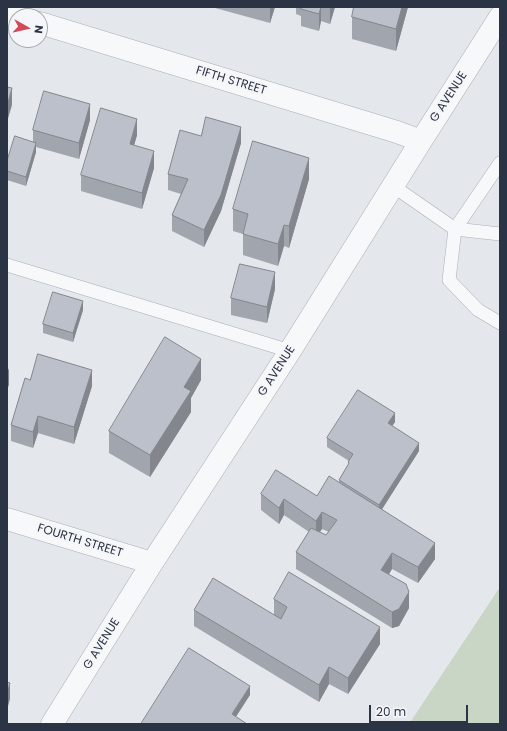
<!DOCTYPE html>
<html>
<head>
<meta charset="utf-8">
<style>
  body { margin:0 }
  #map { position:relative; width:507px; height:731px; overflow:hidden; background:#e4e7ec; font-family:Poppins,sans-serif }
  canvas { display:block }
  .frame { position:absolute; inset:0; border:8px solid #2b3445; pointer-events:none }
  .north { position:absolute; left:8px; top:8px; width:40px; height:40px; box-sizing:border-box; background:#f4f6f9; border:1px solid #a4a8b1; border-radius:50%; rotate:98deg; font-size:11px; font-weight:700; line-height:16px; text-align:center; color:#2b3445 }
  .north::after { content:''; display:block; margin:auto; width:14px; height:18px; background:#d1495b; clip-path:polygon(50% 0,100% 100%,50% 72%,0 100%) }
  .scale { position:absolute; left:369px; top:705px; width:99px; height:18px; box-sizing:border-box; border:2px solid #2b3445; border-top:0; padding-left:5px; font-size:12px; line-height:14px; white-space:nowrap; color:#2b3445; -webkit-text-stroke:3px #f4f6f9; paint-order:stroke }
</style>
</head>
<body>
<div id="map">
<canvas width="507" height="731"></canvas>
<div class="frame"></div>
<div class="north">N</div>
<div class="scale">20 m</div>
</div>
<script>
const ctx = document.querySelector('canvas').getContext('2d');
ctx.lineJoin = 'round';
function fill(path, color) { ctx.fillStyle = color; ctx.fill(path, 'evenodd'); }
function strokePath(path, color, width, dash) { ctx.strokeStyle = color; ctx.lineWidth = width; ctx.lineCap = dash ? 'butt' : 'round'; ctx.setLineDash(dash || []); ctx.stroke(path); }
function write(font, color, halo, rows, align = 'center') {
  ctx.font = font + ' Poppins,sans-serif'; ctx.lineWidth = 4; ctx.setLineDash([]); ctx.textBaseline = 'middle'; ctx.strokeStyle = halo; ctx.fillStyle = color; for (const [text, x, y, turn = 0] of rows) {
    ctx.save(); ctx.translate(x, y); ctx.rotate((+turn || 0) * Math.PI / 180); ctx.textAlign = isNaN(turn) ? turn : align; if (halo) ctx.strokeText(text, 0, 0); ctx.fillText(text, 0, 0); ctx.restore();
  }
}
const green = new Path2D(`
  M500,587v137h-91z`);
const lane = new Path2D(`
  M500,163l-45,66 45,5
  M393,186l62,43 -6,51 29,30 22,13
  M7,265l283,86`);
const street = new Path2D(`
  M7,13l10,3
  M40,23l357,109 24,9
  M7,519l145,44
  M52,724l100,-161 138,-212 131,-210 79,-124`);
const wall = new Path2D(`
  M215,7h60l-5,16 -55,-15z
  M296,7h39l-5,17 -9,-3 -2,10 -18,-5v-10l-5,-2z
  M354,7h54l-12,44 -44,-12v-22z
  M90,120l-11,39 -43,-12v5l-10,34 -19,-6v-19l26,-19v-12z
  M137,135l-3,10 20,23 -12,41 -61,-18v-16z
  M201,136l40,7 -20,68 -17,36 -32,-16v-16l9,-21 -13,-4v-16z
  M309,179l-20,69 -5,-2 -6,20 -35,-11v-21l-10,-3v-22z
  M275,289l-8,34 -36,-8v-17z
  M83,310l-10,32 -30,-9v-9z
  M30,380l62,6 -18,58 -36,-11 -5,15 -22,-7v-16z
  M201,380l-10,18v14l-41,65 -41,-24v-22z
  M395,422l-3,4 27,25 -37,58 53,50 -17,24 -26,-14 -3,5 20,34 -10,18 -7,2 -96,-59v-17l13,-20 -25,-17 -5,9 -18,-14v-16l56,2 22,-14v-2l9,-15 1,-4 -22,-14v-9zM322,529l7,3 -3,3 -6,-3z
  M274,599l106,45 -32,50 -19,-10 -10,18 -125,-76v-16l80,5z`);
const shadedWall = new Path2D(`
  M270,7h5l-5,16z
  M321,7v14l-2,10v-17z
  M330,7h5l-5,17z
  M402,7h6l-12,44v-22z
  M12,88v17l-5,17v-16z
  M90,104v16l-11,39v-16z
  M137,119v16l-7,25v-16z
  M241,127v16l-20,68 -17,36v-17z
  M36,143v9l-10,34v-9z
  M154,151v17l-12,41v-16z
  M309,158v21l-20,69v-22z
  M284,225v21l-6,20v-22z
  M275,272v17l-8,34v-16z
  M83,301v9l-10,32v-9z
  M201,359v21l-10,18v14l-41,65v-22l34,-68z
  M9,368v17l-2,5v-17z
  M92,370v16l-18,58v-17z
  M395,413v9l-7,10v-9z
  M38,416v17l-5,15v-16z
  M419,443v8l-40,63v-9z
  M284,499v16l-5,9v-16z
  M322,512v17l-6,8v-16z
  M435,543v16l-17,24v-16z
  M392,553v16l-11,18v-17z
  M409,592v16l-10,18 -7,2v-16z
  M380,627v17l-32,50v-16z
  M329,667v17l-10,18v-17z
  M10,683v16l-3,11v-16z
  M250,686v9l-18,28v-9z`);
const building = new Path2D(`
  M302,7h19l-2,7 -18,-5z
  M354,7h48l-6,22 -44,-12z
  M7,87l5,1 -5,18z
  M44,91l46,13 -11,39 -46,-13z
  M101,108l36,11 -7,25 24,7 -12,42 -61,-18z
  M206,117l35,10 -20,68 -17,35 -32,-15 16,-36 -20,-5 12,-44 21,6z
  M15,136l21,7 -10,34 -19,-6v-10z
  M253,141l56,17 -20,68 -5,-1 -6,19 -35,-10 5,-20 -15,-5z
  M240,264l35,8 -8,35 -36,-9z
  M53,292l30,9 -10,32 -30,-9z
  M165,337l36,22 -17,28 7,4 -41,64 -41,-24z
  M38,354l54,16 -18,57 -36,-11 -5,16 -22,-7 14,-47 5,2z
  M358,390l37,23 -7,10 31,20 -40,62 -40,-25 10,-17 -1,-1 5,-8 -26,-16z
  M276,470l41,26 12,-20 106,67 -17,24 -26,-14 -11,17 25,14 3,8 -10,17 -7,3 -96,-60 15,-24 15,7 11,-15 -15,-8 -6,9 -32,-22 -5,9 -18,-14z
  M289,572l91,55 -32,51 -19,-11 -10,18 -125,-75 19,-32 68,41 6,-12 -13,-8z
  M189,648l61,38 -18,28 15,10h-106z
  M7,682l3,1 -3,11z`);
const streetNames = [
  ["FIFTH STREET",231,81,17],
  ["G AVENUE",449,97,-57],
  ["G AVENUE",277,371,-57],
  ["FOURTH STREET",80,541,17],
  ["G AVENUE",102,644,-58]
];
fill(green, '#c9d6c5');
strokePath(lane, '#a9aeb7', 14);
strokePath(street, '#a9aeb7', 23);
strokePath(lane, '#f7f8fa', 13);
strokePath(street, '#f7f8fa', 22);
fill(wall, '#a1a5ae');
fill(shadedWall, '#83868d');
fill(building, '#bbc0ca');
strokePath(building, '#83868d', 1);
write('12px', '#2b3445', '#f4f6f9', streetNames);
</script>
</body>
</html>
